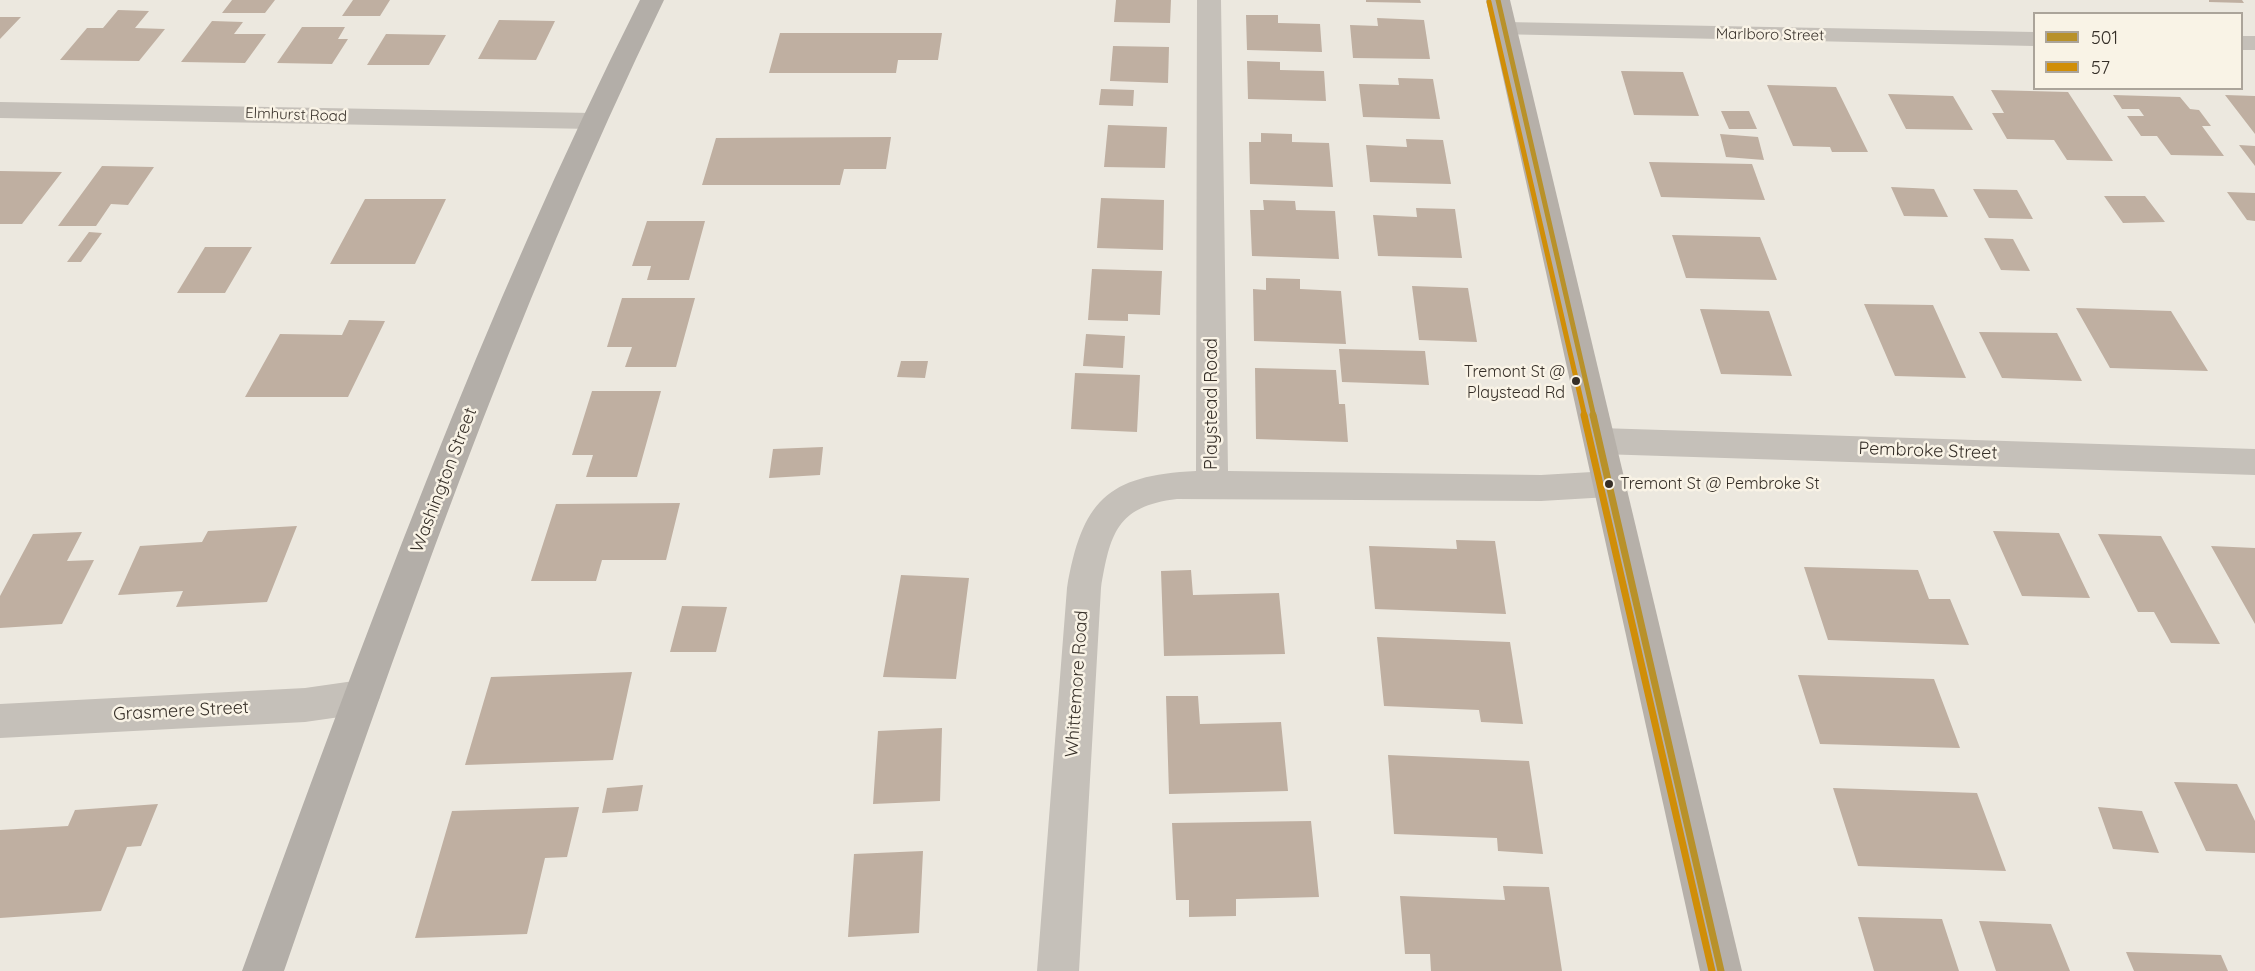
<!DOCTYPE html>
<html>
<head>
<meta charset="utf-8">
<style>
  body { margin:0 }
  #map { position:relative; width:2255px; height:971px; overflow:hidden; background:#ece8df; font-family:Quicksand,sans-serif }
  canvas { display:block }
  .legend { position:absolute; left:2033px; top:12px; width:210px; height:78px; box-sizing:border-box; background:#f9f3e6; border:2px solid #aba49a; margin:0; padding:8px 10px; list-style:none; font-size:18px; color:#352e27 }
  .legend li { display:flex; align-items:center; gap:12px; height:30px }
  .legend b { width:30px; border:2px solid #aba49a }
</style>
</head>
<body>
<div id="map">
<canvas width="2255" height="971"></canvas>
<ul class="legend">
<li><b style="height:8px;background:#b8912a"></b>501</li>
<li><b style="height:8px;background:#d08e08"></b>57</li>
</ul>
</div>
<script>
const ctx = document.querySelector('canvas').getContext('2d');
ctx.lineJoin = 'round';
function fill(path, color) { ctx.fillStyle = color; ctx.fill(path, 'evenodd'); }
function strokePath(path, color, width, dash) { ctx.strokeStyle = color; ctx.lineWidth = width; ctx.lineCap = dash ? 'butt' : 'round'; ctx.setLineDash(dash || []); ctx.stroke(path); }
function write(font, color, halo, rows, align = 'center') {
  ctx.font = font + ' Quicksand,sans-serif'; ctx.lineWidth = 5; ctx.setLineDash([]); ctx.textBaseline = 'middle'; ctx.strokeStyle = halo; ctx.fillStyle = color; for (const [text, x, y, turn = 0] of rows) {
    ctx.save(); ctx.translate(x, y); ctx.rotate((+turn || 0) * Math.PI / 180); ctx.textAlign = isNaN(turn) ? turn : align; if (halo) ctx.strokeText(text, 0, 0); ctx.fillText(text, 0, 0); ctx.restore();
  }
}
const building = new Path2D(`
  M232,0h43l-10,13h-43z
  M353,0h37l-10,16h-38z
  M1116,0h55l-1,23 -56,-1z
  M1366,0h54l1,3 -55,-1z
  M2209,0h33l2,3 -35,-1z
  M118,10l31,1 -14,17 30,1 -26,32 -79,-1 27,-32h16z
  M1246,15h32v8l42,1 2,28 -75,-2z
  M0,17h21l-21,22z
  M1377,18l47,2 6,39 -77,-1 -3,-33 28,1z
  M499,20l56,1 -19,39 -58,-1z
  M212,21l31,1 -9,12h32l-21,29 -64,-1z
  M302,27h43l-7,12h10l-16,25 -55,-1z
  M780,33h162l-4,27h-40l-2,13h-127z
  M386,34l60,1 -17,30h-62z
  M1113,46l56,1 -1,36 -58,-2z
  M1247,61l33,1v8l44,1 2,30 -78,-2z
  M1621,71l62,1 16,44 -65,-1z
  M1398,78l35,1 7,40 -77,-2 -4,-33 40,1z
  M1767,85l69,2 32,65h-36l-2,-5 -37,-1z
  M1101,89l33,1 -1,16 -34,-1z
  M1991,90l77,2 45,69 -46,-1 -13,-20 -47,-1 -15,-26h12z
  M1888,94l65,2 20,34 -67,-1z
  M2113,95l67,2 10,12 9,1 12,16h-9l22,30 -53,-1 -14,-19h-16l-14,-20h17l-5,-7h-17z
  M2225,95l30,1v38z
  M1721,111h28l8,18h-28z
  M1108,125l59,2 -2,41 -61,-1z
  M1261,133l31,1v8l37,1 4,44 -83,-3 -1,-42h12z
  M1720,134l38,3 6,23 -38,-3z
  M891,137l-5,32h-42l-4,16h-138l14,-47z
  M1406,139l37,1 8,44 -81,-2 -4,-37 41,2z
  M2239,145l16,1v20z
  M1649,162l103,2 13,36 -104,-3z
  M102,166l52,1 -26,38 -17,-1 -15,22h-38z
  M0,171l62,1 -40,52h-22z
  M1891,187l43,2 14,28 -44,-1z
  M1973,189l44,1 16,29 -44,-1z
  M2227,192l28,1v28l-8,-1z
  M2104,196h41l20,26 -42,1z
  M1101,198l63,2 -1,50 -66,-2z
  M365,199h81l-31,65h-85z
  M1263,200l32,1 1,9 39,1 4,48 -87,-3 -2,-46h14z
  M1416,208l39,1 7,49 -84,-2 -5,-41 44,2z
  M647,221h58l-16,59h-42l4,-14h-19z
  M89,232l13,1 -21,29h-14z
  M1672,235l88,2 17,43 -91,-2z
  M1984,238l29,1 17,32 -29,-1z
  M205,247h47l-27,46h-48z
  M1092,269l70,2 -2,44 -32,-1v7l-40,-1z
  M1266,278l34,1v10l41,2 5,53 -92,-3 -1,-52 13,1z
  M1412,286l56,2 9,54 -58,-2z
  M622,298h73l-19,69h-51l7,-20h-25z
  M1864,304l69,1 33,73 -71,-2z
  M2076,308l95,3 37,60 -98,-3z
  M1700,309l69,2 23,65 -71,-2z
  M349,320l36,1 -37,76h-103l35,-63 62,1z
  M1979,332l78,1 25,48 -80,-3z
  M1086,334l39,2 -2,32 -40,-2z
  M1339,349l86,2 4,34 -87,-3z
  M901,361h27l-3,17 -28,-1z
  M1255,368l81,2 3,34h6l3,38 -92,-3z
  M1075,373l65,2 -3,57 -66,-3z
  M592,391h69l-24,86h-51l7,-22h-21z
  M823,447l-3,28 -51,3 4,-29z
  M680,503l-14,57h-64l-6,21h-65l25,-77z
  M297,526l-30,76 -91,5 7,-16 -65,4 22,-49 62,-4 6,-11z
  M1993,531l66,2 31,65 -68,-2z
  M82,532l-15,29 27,-1 -32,64 -62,4v-32l33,-62z
  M2098,534l63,2 59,108 -49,-1 -17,-31h-16z
  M1456,540l39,1 11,73 -131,-5 -6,-63 88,3z
  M2211,546l44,2v76z
  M1804,567l114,3 11,29h21l19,46 -141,-5z
  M1191,570l2,25 86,-2 6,61 -121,2 -3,-85z
  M901,575l68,3 -13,101 -73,-2z
  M682,606l45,1 -11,45h-46z
  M1377,637l133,5 13,82 -42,-2 -2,-12 -95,-4z
  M632,672l-19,88 -148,5 26,-88z
  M1798,675l136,4 26,69 -140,-4z
  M1166,696h32l2,28 81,-2 7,69 -119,3z
  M942,728l-2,73 -67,3 5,-73z
  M1388,755l141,6 14,93 -45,-3 -1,-13 -103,-4z
  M2174,782l63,2 18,37v32l-49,-2z
  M643,785l-5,26 -36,2 5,-25z
  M1833,788l144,5 29,78 -148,-5z
  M158,804l-17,42 -14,1 -26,64 -101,7v-88l68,-4 7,-16z
  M579,807l-12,50 -22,1 -18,76 -112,4 37,-127z
  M2098,807l44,4 17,42 -46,-4z
  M1311,821l8,76 -83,2v17l-47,1v-17h-13l-4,-77z
  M923,851l-4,82 -71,4 6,-83z
  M1503,886l46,1 13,84h-131l-1,-17h-25l-5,-58 105,4z
  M1858,917l84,2 17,52h-85z
  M1979,921l72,3 19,47h-74z
  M2126,952l95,3 7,16h-94z`);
const street = new Path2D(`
  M1197,0h24l7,471 313,4 68,-4 12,4 4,9 -4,9 -12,4 -68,4 -364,-2c-61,7 -67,36 -76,89l-22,383h-42l30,-383c15,-86 39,-113 129,-117z
  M1505,22l529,10v14l-538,-12 -3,-5 3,-5z
  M2242,36h13v14h-13z
  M0,102l592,11 9,2 4,6 -4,6 -9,2 -592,-11z
  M1600,428l655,21v26l-655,-21 -11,-4 -5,-9 5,-9z
  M361,680l13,5 6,12 -6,12 -13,5 -56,8 -305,16v-34l305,-16z`);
const secondary = new Path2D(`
  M1486,0h24l232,971h-42z`);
const primary = new Path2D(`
  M640,0h24c-152,313 -266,643 -380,971h-42c120,-328 240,-658 398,-971z`);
const bus1Far1 = new Path2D(`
  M1498,0l96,417`);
const bus1 = new Path2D(`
  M1593,415l128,556`);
const bus2Far1 = new Path2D(`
  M1489,2l96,415`);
const bus2 = new Path2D(`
  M1584,415l128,556`);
const markers = [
  [1576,381,5,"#352e27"],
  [1609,484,5,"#352e27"]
];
const farStreetnames = [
  ["Marlboro Street",1770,35,1],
  ["Elmhurst Road",296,115,2]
];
const busNames = [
  ["Tremont St @",1565,372],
  ["Playstead Rd",1565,393],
  ["Tremont St @ Pembroke St",1620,484,"left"]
];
const streetNames = [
  ["Playstead Road",1212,404,-90],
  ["Pembroke Street",1928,451,2],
  ["Washington Street",444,480,-69],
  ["Whittemore Road",1077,684,-86],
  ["Grasmere Street",181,711,-3]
];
fill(building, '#bfafa1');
fill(street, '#c5c0b9');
fill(secondary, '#b6b0a9');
fill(primary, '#b3aea8');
strokePath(bus1Far1, '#b8912a', 5);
strokePath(bus1, '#b8912a', 7);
strokePath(bus2Far1, '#d08e08', 5);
strokePath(bus2, '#d08e08', 7);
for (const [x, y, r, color] of markers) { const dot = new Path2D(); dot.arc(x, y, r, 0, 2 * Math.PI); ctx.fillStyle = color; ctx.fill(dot); strokePath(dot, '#f9f3e6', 2); }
write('15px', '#352e27', '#f9f3e6', farStreetnames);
write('16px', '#352e27', '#f9f3e6', busNames, 'right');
write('18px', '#352e27', '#f9f3e6', streetNames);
</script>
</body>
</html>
